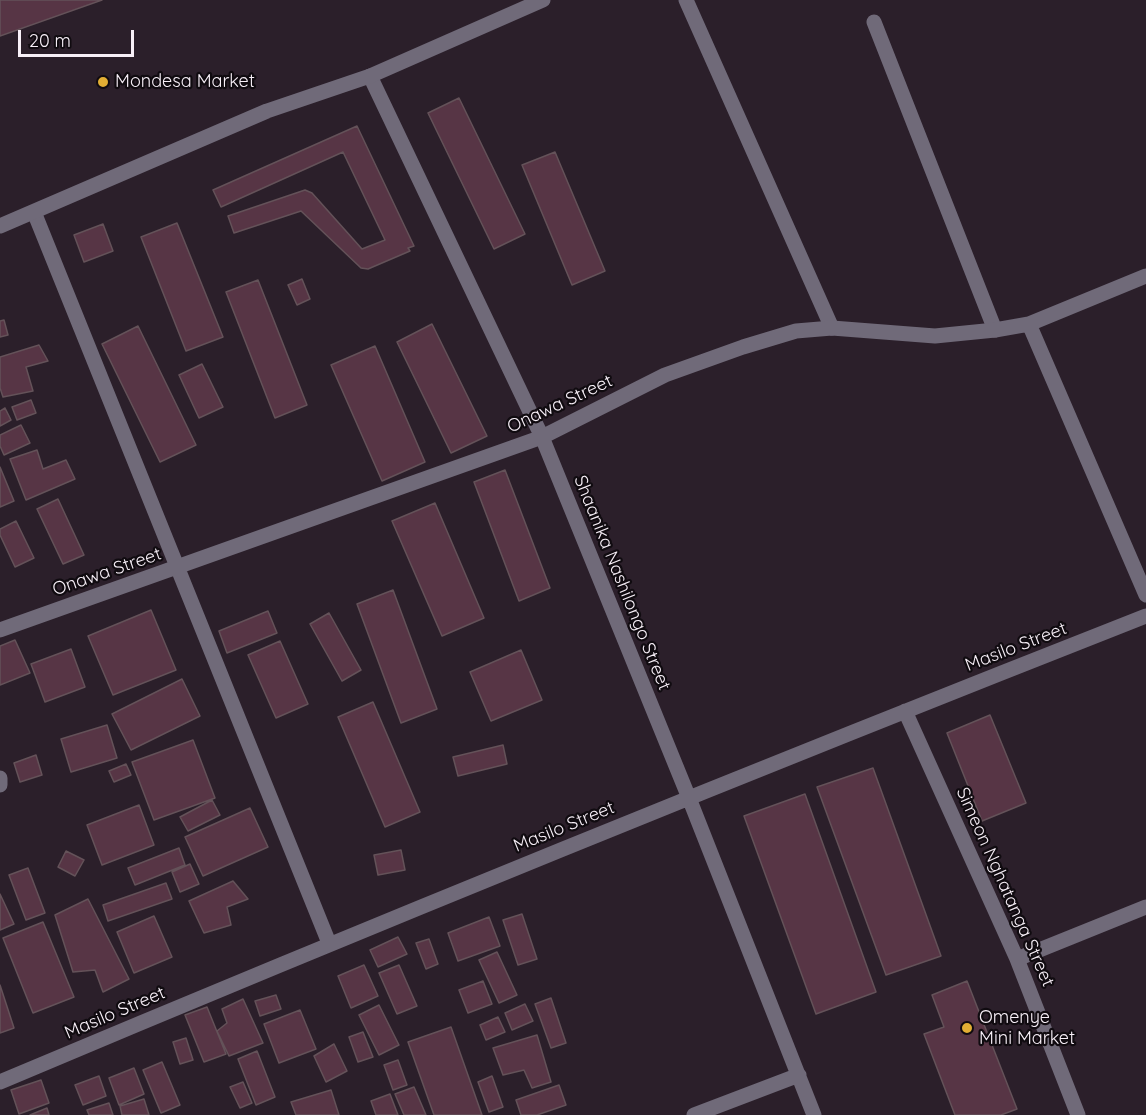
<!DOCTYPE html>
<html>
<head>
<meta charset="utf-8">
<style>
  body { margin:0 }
  #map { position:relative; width:1146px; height:1115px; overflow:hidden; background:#2b1f2a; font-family:Quicksand,sans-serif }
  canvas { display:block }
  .scale { position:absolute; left:18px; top:30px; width:116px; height:27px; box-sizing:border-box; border:3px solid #f8f0f8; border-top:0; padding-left:8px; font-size:18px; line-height:21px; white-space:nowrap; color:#f8f0f8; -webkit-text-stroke:4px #100b10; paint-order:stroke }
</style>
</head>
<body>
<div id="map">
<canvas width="1146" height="1115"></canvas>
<div class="scale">20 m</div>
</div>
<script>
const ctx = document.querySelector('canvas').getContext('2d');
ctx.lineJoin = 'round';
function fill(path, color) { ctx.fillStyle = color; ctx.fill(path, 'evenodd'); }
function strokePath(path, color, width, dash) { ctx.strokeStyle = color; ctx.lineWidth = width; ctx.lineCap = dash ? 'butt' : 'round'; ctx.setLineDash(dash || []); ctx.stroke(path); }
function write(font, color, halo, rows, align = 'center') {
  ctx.font = font + ' Quicksand,sans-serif'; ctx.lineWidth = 4.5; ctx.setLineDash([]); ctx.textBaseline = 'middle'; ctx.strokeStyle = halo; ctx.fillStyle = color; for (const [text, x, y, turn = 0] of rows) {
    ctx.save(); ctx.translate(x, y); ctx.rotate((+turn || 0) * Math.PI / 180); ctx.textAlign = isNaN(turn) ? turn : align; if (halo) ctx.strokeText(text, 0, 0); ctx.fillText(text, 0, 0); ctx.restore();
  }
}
const building = new Path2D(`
  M0,0h102l-102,36z
  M459,98l66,136 -31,15 -66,-136z
  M357,126l57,120 -6,2 2,3 -42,18 -7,-1 -60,-57 -67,22 -6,-17 77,-26 7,3 50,56 23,-9 -42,-88 -122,55 -8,-17z
  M555,152l50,119 -33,14 -50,-120z
  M177,223l46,114 -37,14 -45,-114z
  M103,224l10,27 -29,11 -10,-27z
  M302,279l8,20 -13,6 -9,-20z
  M258,280l49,125 -32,13 -49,-126z
  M4,320l4,15 -8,2v-16z
  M432,324l55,112 -36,17 -54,-111z
  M138,326l58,119 -36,17 -58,-118z
  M39,345l9,16 -22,6 7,24 -30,6 -3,-9v-31z
  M375,346l50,116 -43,19 -51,-116z
  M202,364l21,43 -24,11 -20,-43z
  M31,400l5,13 -19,7 -5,-13z
  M5,408l6,12 -11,6v-15z
  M21,425l9,18 -26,12 -4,-9v-11z
  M37,450l6,19 23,-9 9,19 -49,21 -16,-41z
  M0,467l14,34 -14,6z
  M505,470l45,118 -31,13 -45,-119z
  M58,499l26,56 -21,9 -26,-55z
  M435,503l49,115 -42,18 -50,-115z
  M16,521l18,37 -19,9 -15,-32v-6z
  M393,590l44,119 -36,14 -44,-119z
  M151,610l25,60 -63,25 -25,-59z
  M268,611l9,22 -50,20 -8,-22z
  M329,613l32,57 -19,11 -32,-57z
  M15,640l15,33 -30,12v-39z
  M280,641l28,63 -32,14 -28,-63z
  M71,649l14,38 -40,15 -14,-38z
  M521,650l21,50 -51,21 -21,-49z
  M182,679l18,37 -69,34 -19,-36z
  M373,702l47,110 -35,15 -47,-110z
  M990,715l36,88 -44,18 -35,-88z
  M107,725l10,33 -46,14 -10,-33z
  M193,740l22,58 -61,22 -22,-58z
  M503,745l4,19 -49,12 -5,-19z
  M36,755l6,20 -22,7 -6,-19z
  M126,764l5,11 -17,7 -5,-11z
  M873,768l68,188 -55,19 -69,-188z
  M805,794l71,198 -60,22 -72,-198z
  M212,800l8,15 -32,16 -8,-14z
  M139,805l15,40 -52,20 -15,-40z
  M250,808l18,39 -65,29 -18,-39z
  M179,848l6,17 -50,20 -7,-17z
  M401,850l4,20 -27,5 -4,-20z
  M66,851l18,9 -9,16 -17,-9z
  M190,864l9,20 -19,8 -8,-20z
  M28,868l17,45 -19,7 -17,-45z
  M233,881l15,18 -21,8 4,18 -27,8 -15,-32z
  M166,883l6,16 -64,22 -5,-16z
  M0,894l14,30 -14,6z
  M88,899l41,80 -26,13 -8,-22 -22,2 -18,-57z
  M522,914l15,45 -19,6 -15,-45z
  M154,916l18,41 -38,16 -17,-41z
  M489,917l11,29 -42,15 -10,-28z
  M43,922l31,75 -41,16 -30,-75z
  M398,937l9,17 -29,13 -8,-17z
  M429,939l9,25 -12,5 -10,-26z
  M497,952l20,43 -18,8 -20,-43z
  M364,965l14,31 -27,12 -13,-32z
  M399,965l18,41 -20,8 -18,-41z
  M483,981l9,23 -24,9 -9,-23z
  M967,981l50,128 -16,6h-46l-31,-81 20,-7 -12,-32z
  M0,985l14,43 -14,5z
  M276,995l5,14 -21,7 -5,-15z
  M551,998l15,45 -15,5 -16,-44z
  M243,999l20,44 -34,13 -12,-25 10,-8 -5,-14z
  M525,1004l8,17 -21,9 -7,-17z
  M379,1005l20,40 -20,10 -20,-40z
  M207,1007l19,47 -22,8 -19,-47z
  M300,1010l16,39 -37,14 -15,-39z
  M498,1017l7,15 -19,8 -6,-15z
  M451,1027l31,88h-48l-26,-73z
  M363,1032l10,25 -15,5 -9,-25z
  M537,1035l14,47 -19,6 -8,-18 -21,5 -10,-27z
  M186,1038l7,22 -13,4 -7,-22z
  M334,1044l13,27 -21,11 -12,-26z
  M257,1051l18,46 -19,8 -18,-46z
  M398,1060l9,25 -14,5 -9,-25z
  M162,1062l18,43 -19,8 -18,-43z
  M134,1068l10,26 -25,11 -10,-27z
  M99,1076l7,20 -23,9 -8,-20z
  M492,1076l11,31 -14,5 -11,-30z
  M41,1080l8,23 -30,11 -8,-24z
  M243,1082l9,21 -12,5 -10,-21z
  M559,1085l7,20 -29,10h-16l-5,-15z
  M414,1087l12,28h-22l-9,-21z
  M331,1090l8,25h-43l-5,-13z
  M390,1094l8,21h-22l-5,-14z
  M144,1099l5,16h-27l-2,-9z
  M109,1103l4,12h-24l-2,-5z
  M47,1108l2,7h-19z`);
const service = new Path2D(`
  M686,0l146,328
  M874,22l121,308`);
const minor = new Path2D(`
  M370,76l172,361 147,361 125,317
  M34,212l295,731
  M1029,324l117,271
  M0,630l542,-193 123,-62 78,-28 53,-16 36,-3 103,8 60,-6 34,-6 117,-48
  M905,711l112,248 61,156
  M0,778v7
  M1017,959l129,-52
  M0,1082c380,-160 762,-315 1146,-466
  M694,1115l105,-40`);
const tertiary = new Path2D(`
  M0,226l267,-115 103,-35 173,-76`);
const markers = [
  [103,82,6,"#e2ae34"],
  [967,1028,6,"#e2ae34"]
];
const poiNames = [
  ["Mondesa Market",115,82],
  ["Omenye",979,1018],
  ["Mini Market",979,1039]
];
const streetNames = [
  ["Onawa Street",560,404,-25],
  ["Onawa Street",107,572,-19],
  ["Shaanika Nashilongo Street",622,583,68],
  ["Masilo Street",1016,647,-21],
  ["Masilo Street",564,827,-22],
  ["Simeon Nghatanga Street",1005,887,66],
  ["Masilo Street",115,1013,-23]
];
fill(building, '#573545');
strokePath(building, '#645259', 1.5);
strokePath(service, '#706a79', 15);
strokePath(minor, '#706a79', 15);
strokePath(tertiary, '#706a79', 15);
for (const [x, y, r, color] of markers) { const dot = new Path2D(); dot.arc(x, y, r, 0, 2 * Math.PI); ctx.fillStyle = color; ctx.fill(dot); strokePath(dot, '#100b10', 2); }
write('18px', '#f8f0f8', '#100b10', poiNames, 'left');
write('18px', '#f8f0f8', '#100b10', streetNames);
</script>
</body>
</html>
